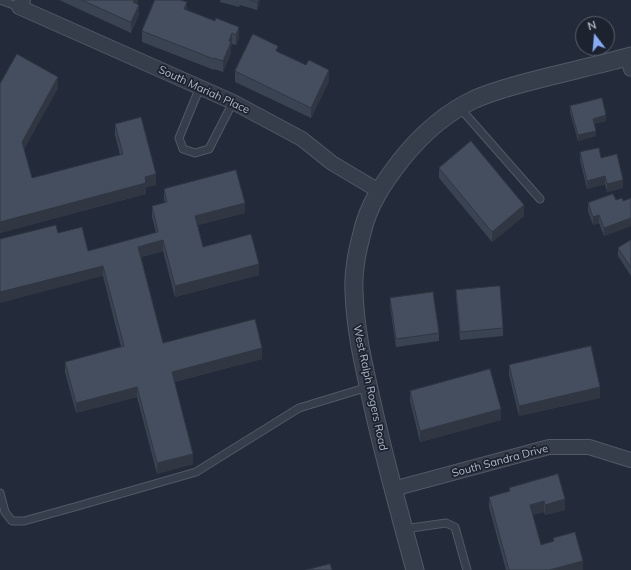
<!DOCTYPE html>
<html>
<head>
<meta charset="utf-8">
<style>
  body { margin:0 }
  #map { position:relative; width:631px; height:570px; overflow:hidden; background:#232b3a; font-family:Mulish,sans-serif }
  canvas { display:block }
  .north { position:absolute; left:575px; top:16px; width:40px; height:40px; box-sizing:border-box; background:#1c232f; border:1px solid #585f6c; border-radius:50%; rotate:344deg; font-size:11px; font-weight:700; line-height:16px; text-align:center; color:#b2b8c7 }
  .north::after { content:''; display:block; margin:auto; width:14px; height:18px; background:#87abf6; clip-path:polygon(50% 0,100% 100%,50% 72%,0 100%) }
</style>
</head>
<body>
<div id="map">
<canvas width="631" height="570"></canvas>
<div class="north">N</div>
</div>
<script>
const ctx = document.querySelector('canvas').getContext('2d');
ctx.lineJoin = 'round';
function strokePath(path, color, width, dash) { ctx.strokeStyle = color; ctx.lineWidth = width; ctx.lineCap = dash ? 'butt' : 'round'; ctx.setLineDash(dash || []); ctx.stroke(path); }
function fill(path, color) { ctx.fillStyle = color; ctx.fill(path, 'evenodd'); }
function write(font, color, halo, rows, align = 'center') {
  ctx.font = font + ' Mulish,sans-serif'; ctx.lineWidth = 3.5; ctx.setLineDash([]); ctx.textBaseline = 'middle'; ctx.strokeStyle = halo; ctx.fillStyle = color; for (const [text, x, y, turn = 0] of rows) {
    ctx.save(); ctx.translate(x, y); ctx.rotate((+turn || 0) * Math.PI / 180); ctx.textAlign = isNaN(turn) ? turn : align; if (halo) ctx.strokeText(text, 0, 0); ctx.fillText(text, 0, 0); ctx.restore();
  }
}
const service = new Path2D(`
  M0,0l19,7
  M200,87l-21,51 4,11 12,4 14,-4 24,-47
  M460,108l80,91
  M0,493l5,19 7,9h12l54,-15 118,-34 103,-64 69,-21
  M404,529l42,-6 9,4 12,43`);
const minor = new Path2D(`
  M23,0l-4,7 214,95 69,37 30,24 47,28
  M628,57l3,12
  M393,489l156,-42h40l42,13`);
const tertiary = new Path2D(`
  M415,570c-14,-51 -28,-102 -40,-154 -9,-41 -20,-83 -21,-125 -1,-19 3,-40 8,-58 6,-28 22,-51 39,-73 20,-25 44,-47 74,-61 23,-10 48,-16 72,-22 28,-7 56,-13 84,-21`);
const wall = new Path2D(`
  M59,0h79l-1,4 2,11 -8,18z
  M220,0h40l-3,10 -17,-5 -1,2 -19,-5z
  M187,10l28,11 24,16 -3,8 -4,-1 -1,3v6l-8,19 -9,-3v1l-72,-28v-11z
  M278,52l51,29 -18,37 -76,-36v-11z
  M0,84l58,4 -34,61 8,29 88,-23 -5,-20v-11l41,61 -10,2v7l-146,39z
  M570,106l36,15 -12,3 2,12 -18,5 -8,-29z
  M580,152l21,6 22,30 -16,4 -2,-8 -18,5 -7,-29z
  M439,168l85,48 -32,26 -53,-64z
  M164,189l81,24 -47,12 5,22 56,28 -84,22 -12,-46 -22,6 22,86 99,16 -88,23 19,82 -36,10 -20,-77 -61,16 -11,-41v-10l56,-15 -18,-71 -45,-43 30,18 68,-18 -4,-16v-11l13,-3 -1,-4z
  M631,198v28l-27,10 -5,-13 -6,2 -5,-14v-8l28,-3 7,1z
  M631,240v36l-13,-20v-8z
  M456,290l47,38v8l-43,4 -4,-42z
  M390,298l49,35v8l-43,6 -6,-41z
  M509,365l91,33 -81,18 -10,-41z
  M410,391l91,29 -81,22 -10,-41z
  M509,488l56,22 -20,5 -1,-3 -12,3 9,30 12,-4v-3l30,32h-77l-17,-63v-10l20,-6z`);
const shadedWall = new Path2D(`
  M134,0h4l-5,13v-11z
  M258,0h2l-3,10v-8z
  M187,2v11l-3,-4z
  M139,5v10l-8,18v-11z
  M239,27v10l-3,8v-10z
  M232,33v11l-1,3v6l-8,19v-11l6,-20z
  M329,70v11l-18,37v-10z
  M58,77v11l-36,64v-10z
  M606,115v6l-13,3v-5z
  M596,131v5l-18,5v-6z
  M156,174v11l-10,2v7l-146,39v-11z
  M605,176v8l-18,5v-8z
  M623,180v8l-16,4v-8z
  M245,203v10l-50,13v-10z
  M524,205v11l-32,26v-10z
  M599,215v8l-6,2v-8z
  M631,218v8l-27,10v-8z
  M163,240v11l-25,6v-10z
  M259,264v11l-84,22v-11z
  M103,266v10l-103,27v-11z
  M262,348v11l-90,23v-10z
  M137,387v10l-61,16v-10z
  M600,387v11l-81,18v-10z
  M501,409v11l-81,22v-11z
  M193,454v10l-36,10v-11z
  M565,499v11l-20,5v-10z
  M544,501v11l-14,4v-11z
  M583,561v9h-34z`);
const building = new Path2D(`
  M82,0h52l-1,2 6,3 -8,17z
  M155,0h25l7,2 -3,7 31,12 1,-3 23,9 -3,8 -4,-2 -3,8 2,1 -8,19 -9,-3v1l-72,-28z
  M251,0h7l-1,2z
  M253,34l25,12 -2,5 30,14 3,-5 20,10 -18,38 -76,-37z
  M17,54l41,23 -36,65 10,36 91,-24 -8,-30 26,-7 15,57 -11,3 1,6 -146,39v-138z
  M602,98l4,17 -13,4 3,12 -18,4 -8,-29z
  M471,141l53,64 -32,27 -53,-64z
  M599,148l2,10 16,-4 6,26 -16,4 -2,-8 -18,5 -7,-29z
  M236,170l9,33 -50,13 8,31 48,-13 8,30 -84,22 -12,-46 -25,7 25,96 92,-24 7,29 -90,24 21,82 -36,9 -20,-76 -61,16 -11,-41 59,-16 -21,-80 -103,26v-53l56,-14 2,8 24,-6 6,24 70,-19 -6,-26 15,-4 -3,-13z
  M613,194l3,6 6,-2 1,3 8,-3v20l-27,10 -5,-13 -6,2 -5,-14z
  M631,240v28l-13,-20z
  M500,286l3,42 -43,4 -4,-42z
  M433,292l6,41 -43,6 -6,-41z
  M591,346l9,41 -81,19 -10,-41z
  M490,369l11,40 -81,22 -10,-40z
  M558,474l7,25 -20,6 -1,-4 -14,4 11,40 13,-4 -1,-3 22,-6 8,29 -34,9h-40l-20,-73 21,-6 -1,-3z
  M330,564l2,6h-26z`);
const streetNames = [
  ["South Mariah Place",204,90,25],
  ["West Ralph Rogers Road",370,388,78],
  ["South Sandra Drive",500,461,-15]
];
strokePath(service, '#525866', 9);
strokePath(minor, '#525866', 16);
strokePath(tertiary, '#525866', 19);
strokePath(service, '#363d4b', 7);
strokePath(minor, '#363d4b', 14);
strokePath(tertiary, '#363d4b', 17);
fill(wall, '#3a4352');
fill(shadedWall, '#303742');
fill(building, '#444e5f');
strokePath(building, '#303742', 1);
write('11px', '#b2b8c7', '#1c232f', streetNames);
</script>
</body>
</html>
